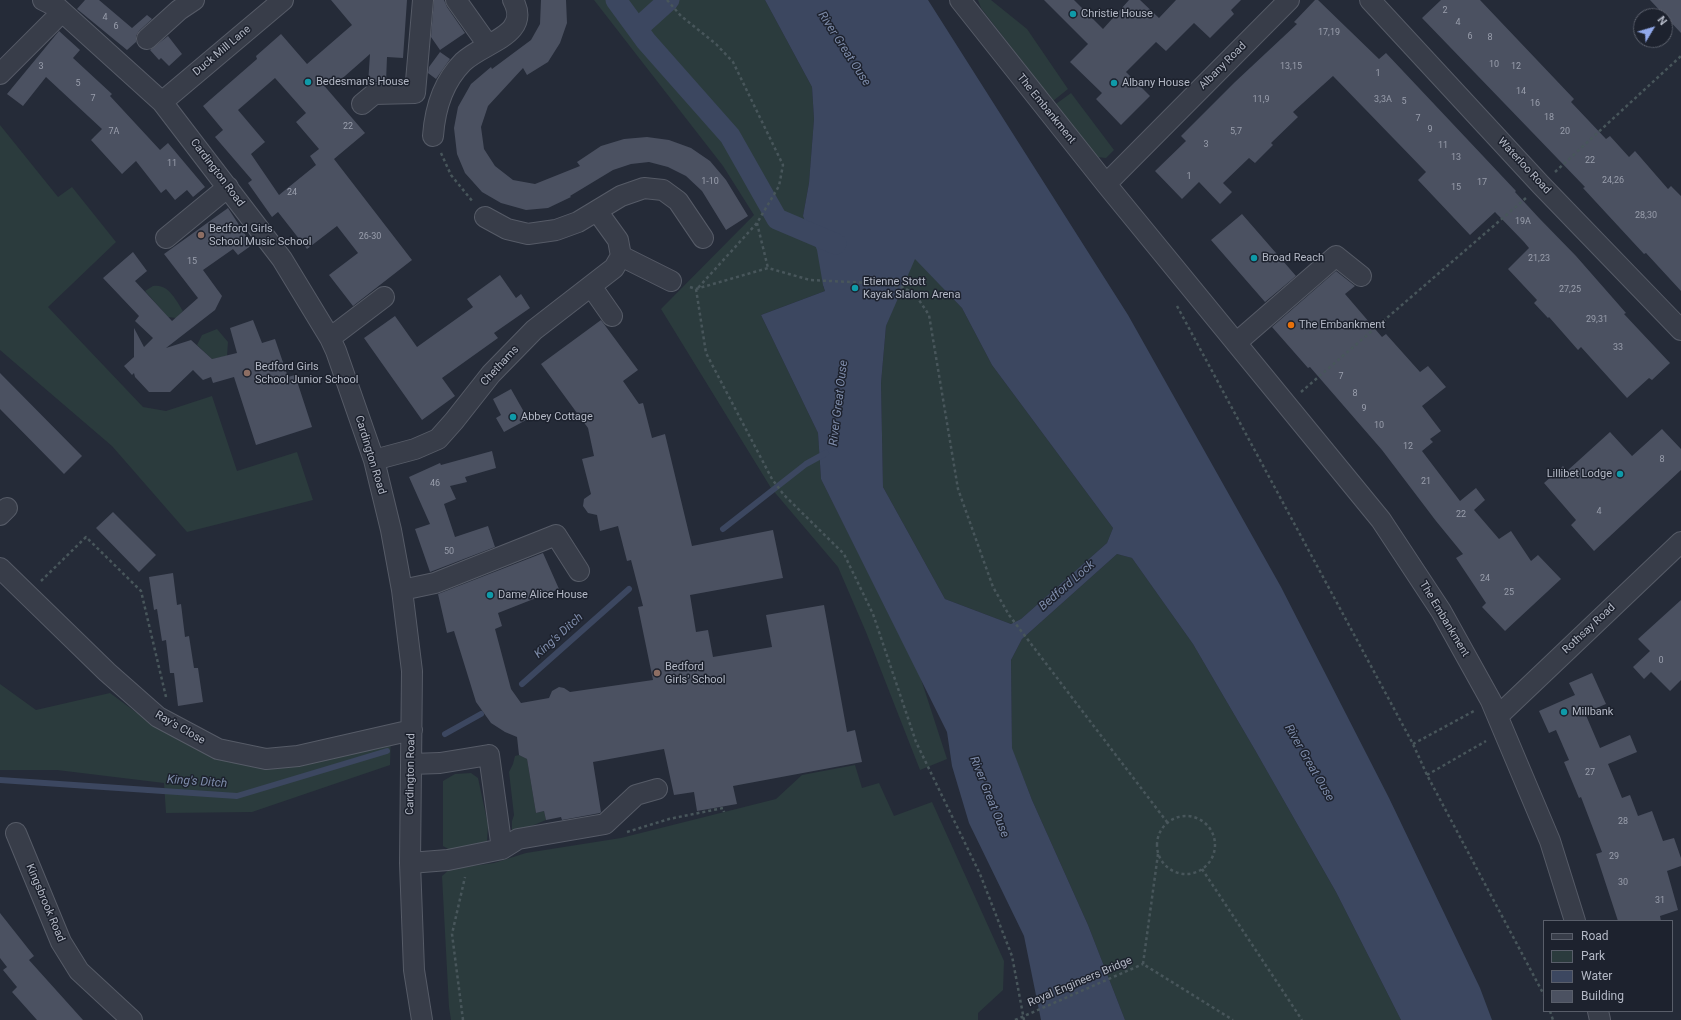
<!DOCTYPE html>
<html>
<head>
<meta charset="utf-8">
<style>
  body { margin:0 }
  #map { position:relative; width:1681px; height:1020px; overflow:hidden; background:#252b38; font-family:Roboto,sans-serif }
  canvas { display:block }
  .legend { position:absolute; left:1543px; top:920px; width:130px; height:92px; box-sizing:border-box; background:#1d222e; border:1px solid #595e6a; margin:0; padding:5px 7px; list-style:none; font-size:12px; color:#b3b8c5 }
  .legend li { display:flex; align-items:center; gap:8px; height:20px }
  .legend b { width:20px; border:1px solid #595e6a }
  .north { position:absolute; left:1633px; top:8px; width:40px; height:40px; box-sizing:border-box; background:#1d222e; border:1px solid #595e6a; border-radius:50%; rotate:52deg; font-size:11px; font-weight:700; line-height:16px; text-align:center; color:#b3b8c5 }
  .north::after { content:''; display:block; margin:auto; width:14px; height:18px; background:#91a9ec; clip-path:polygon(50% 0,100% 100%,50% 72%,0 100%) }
</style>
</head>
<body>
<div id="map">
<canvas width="1681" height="1020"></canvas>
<ul class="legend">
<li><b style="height:5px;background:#383d49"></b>Road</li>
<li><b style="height:11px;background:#2b3b3d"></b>Park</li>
<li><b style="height:11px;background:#3c4760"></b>Water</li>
<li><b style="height:11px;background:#4b5161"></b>Building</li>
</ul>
<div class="north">N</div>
</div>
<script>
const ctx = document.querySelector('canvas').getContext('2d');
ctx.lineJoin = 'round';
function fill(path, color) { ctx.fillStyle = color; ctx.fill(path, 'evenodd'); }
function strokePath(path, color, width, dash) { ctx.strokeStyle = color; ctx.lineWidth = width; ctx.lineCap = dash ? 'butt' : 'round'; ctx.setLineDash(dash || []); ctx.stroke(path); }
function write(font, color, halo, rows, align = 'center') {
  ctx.font = font + ' Roboto,sans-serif'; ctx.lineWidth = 3; ctx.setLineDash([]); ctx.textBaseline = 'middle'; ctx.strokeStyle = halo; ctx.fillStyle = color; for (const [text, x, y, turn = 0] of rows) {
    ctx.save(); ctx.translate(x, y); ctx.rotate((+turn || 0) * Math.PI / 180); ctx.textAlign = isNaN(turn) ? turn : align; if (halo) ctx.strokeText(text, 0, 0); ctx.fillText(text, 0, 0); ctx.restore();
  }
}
const green = new Path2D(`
  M594,0h171l47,87 2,32 -5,64 -6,33 112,42 47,50 30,57 121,163 -6,15 -86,76 -10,5 -66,-25 -62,-112 -2,-104 5,-57 13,-33 -76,-7 2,5 -64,24 57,118 3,46 99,197 27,83 -27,11 -54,-138 -28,-65 -67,-79 -110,-179 93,-94 -31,-49z
  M978,0h13l36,29 41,60 -15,12 -72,-93z
  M1071,93l43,57 -8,8 -9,-1 -41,-53z
  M0,125l58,72 14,-10 44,55 -68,65 95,100 23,4 46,-15 25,75 60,-19 16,48 -126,32 -75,-86 -112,-96z
  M153,286c15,-3 23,14 30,25l-7,7 -8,-1 -23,-26z
  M217,329l11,13 -1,14 -15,3 -15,-14 5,-10z
  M1117,554l15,4 61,86 62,106 81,142 65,128h-276l-37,-95 -56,-125 -20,-51 -1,-89 11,-21z
  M0,684l36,26 74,-17 46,34 58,29 177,-21 -1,30 -138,47 -86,1 -2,-30 -107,-13h-57z
  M519,755l8,4 9,54 8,-2 2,9 -34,14v-13l2,-6 -5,-43 4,-8 2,-8z
  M855,765l7,23 17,-5 15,33 38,-14 72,159 -1,29 -25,23v7h-527l-2,-13 -7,-131 8,-7 44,-6 32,-10 95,-15 155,-39 26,-24z
  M471,773l7,5 10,47 -1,17 -37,8 -7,-4v-65l12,-7z`);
const water = new Path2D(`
  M765,0h163l200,315 153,272 108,211 91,190 12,32h-91l-65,-128 -81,-142 -62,-106 -61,-86 -15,-4 -95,85 -11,21 1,88 20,52 56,125 37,95h-84l-17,-84 -55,-113 -17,-57 -5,-34 -126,-253 -3,-46 -57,-118 64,-24 -2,-6 -6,-35 -14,-34 6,-33 5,-64 -2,-32zM915,259l47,49 30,57 121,163 -6,15 -86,76 -10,5 -66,-25 -62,-112 -2,-104 5,-57z`);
const stream = new Path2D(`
  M723,529l83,-65 20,-11
  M522,684l107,-95
  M445,734l36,-20
  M0,780l237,16 150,-45`);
const canal = new Path2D(`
  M616,0l30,41 84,95 47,83 59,25
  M638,28l31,-28`);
const building = new Path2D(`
  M85,0h14l33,28 15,-13 5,4 -13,12 -3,5v6l-9,8 -50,-41z
  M331,0h76l-4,58 -16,-1 -1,25h-12l-6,2 2,-30 -33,29 -16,-1 44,51 -31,26 78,101 -59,46 -24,-31 29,-22 -21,-27 -30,23 -29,-37 -6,5 -24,-34 4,-3 -37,-43 8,-7 -20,-24 54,-47 -1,-3 25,-22 26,30 45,-39zM275,78l31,35 -10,9 23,27 -9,7 6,9 -37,30 -28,-41 14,-12 -27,-32z
  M434,0h10l3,7 18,26 -25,17 -9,-13z
  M541,0h25l1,23 -7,20 -12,19 -21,13 -4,-7 -35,38 -7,21 3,22 11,17 18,14 22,4 45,-18 -3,-4 24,-16 23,-7 23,-2 22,3 22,8 19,13 16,19 22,36 -22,14 -24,-39 -16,-15 -18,-9 -19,-5 -18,2 -18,6 -43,26 1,1 -23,11 -22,2 -25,-7 -19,-11 -17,-19 -8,-19 -3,-26 4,-21 13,-23 20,-17 1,2 39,-29 9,-16z
  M1044,0h30l29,29 26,-29h11l19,18 17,-18h65l-10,10 3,4 -24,24 -16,-15 -28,28 -10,-9 -30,30 24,24 -29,29 -25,-26 6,-6 -32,-31 18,-18z
  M1315,0h3l61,59 7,-6 130,138 -1,1 24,26 37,38 50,57 -2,1 46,49 -18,17 -3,-2 -22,20 -46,-51 -3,3 -29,-33 -1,1 -14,-15 3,-3 -29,-31 21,-21 -5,-6 -29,-30 -25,23 -52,-55 8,-8 -93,-96 -40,36 5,5 -27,26 2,2 -18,18 -6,-5 -26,25 9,9 -12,12 -21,-22 -17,17 -27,-28 31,-30 -5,-5 54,-54 62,-58 -3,-2z
  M1441,0h39l94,99 -3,3 35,37 4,-3 19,21 6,-6 33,38 3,-3 10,10v95l-35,-38 -2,1 -37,-40 -24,-26 2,-1 -163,-169z
  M1650,0h31v33z
  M59,31l21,19 -7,8 39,36 -2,2 50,54 8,-7 37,44 -12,10 -6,-7 -12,10 -9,-11 -5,4 -25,-32 -14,13 -31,-34 11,-11 -56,-52 -23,29 -16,-12z
  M168,36l14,18 -13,12 -8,-8 -2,2 -9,-10z
  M440,52l10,7 -14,20 -8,-6 1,-6z
  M228,208l24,37 -14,10 -5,-6 -30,21 19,26 -7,14 -49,38 25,-8 21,19 25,-6 -7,-25 23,-8 9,23 13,-4 13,38 7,-2 17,52 -56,18 -22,-68 -21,6 -2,-6 -8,3 -10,-10 -23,22h-21l-14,-15 -1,-4 -2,2 -8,-9 10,-9v-29l10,19 9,-9 -18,-17 4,-5 -36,-38 30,-26 14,19 -12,10 37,40 26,-23 -34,-44z
  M1242,214l54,62 -31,26 -54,-62z
  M1336,271l19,15 -10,8 37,43 4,-3 34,38 8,-6 18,21 -24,19 19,25 -11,8 3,3 -11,9 38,50 16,-13 9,12 -11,10 25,29 12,-8 20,30 7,-6 23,24 -56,52 -23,-24 4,-4 -30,-45 7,-4 -27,-33 -54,-71 -72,-83 -2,1 -36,-41z
  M500,275l16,23 5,-4 9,14 -36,25 4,5 -56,40 13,18 -33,24 -58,-82 31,-22 22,31 56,-40 -6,-8z
  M601,320l37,50 -15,11 16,23 4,-1 9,35 13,-4 27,112 81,-16 10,48 -93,17 6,37 12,-2 5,27 59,-10 -6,-32 58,-10 23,127 8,-2 7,32 -129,24 4,18 -40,7 -3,-19 -20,3 -10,-46 -71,13 8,50 -1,1 -38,7 -1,-3 -15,3 -2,-9 -8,2 -9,-54 -8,-4 -2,-18 -12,-5 -14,-9 -15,-21 -22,-71 -7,2 -9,-39 105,-41 16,36 -61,24 4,13 -7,3 16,60 10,14 28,-5 3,-7 7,-4 5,1 6,4 83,-12 -15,-73 5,-1 -12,-46 -4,1 -9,-35 -18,5 -3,-16 -9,-2 -5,-7 1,-7 7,-5 -9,-35 12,-3 -6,-28 -47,-64z
  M0,373l82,83 -18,18 -64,-65z
  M511,389l17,30 -24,13 -8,-14 5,-3 -8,-16z
  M1662,429l19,20v21l-87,81 -23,-26 5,-5 -32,-37 19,-17 4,5 43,-39 22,24z
  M492,451l4,17 -31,9 2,5 -17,4 6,13 -12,5 11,33 33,-11 7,21 -65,25 -15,-43 15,-5 -21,-47 31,-14 1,2z
  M113,512l43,43 -17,17 -43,-44z
  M173,573l4,32 4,-1 4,33 4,-1 5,32h4l5,34 -25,4 -4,-33h-4l-4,-33 -4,1 -5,-32 -3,1 -5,-33z
  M1681,600v80l-11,11 -19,-19 -7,7 -11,-12 17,-16 -12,-12z
  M1592,673l14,31 -21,9 15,35 30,-13 7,17 -29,12 14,34 8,-3 8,21 14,-5 11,30 11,-3 7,20v8l-14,5 11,39 -18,6 1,5h-43l-22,-67 6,-2 -21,-55 -2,1 -15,-36 5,-2 -13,-30 -7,3 -10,-22 36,-16 -6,-12z
  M0,913l34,43 -5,4 54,60h-46l-25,-28 5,-5 -14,-17 4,-3 -7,-9z`);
const path = new Path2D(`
  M667,0l14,16 35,28 17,18 50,103 -4,21 -22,37 -60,66
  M441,153l10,22 22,27
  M1555,172l126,-116
  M757,223l11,45
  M690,287l6,2 72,-21 42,12 60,3 32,4 13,7 14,21 29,174 35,98 16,28 158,207
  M696,289l10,64 66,126 12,16 60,59 29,60 43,128 64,132 32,82 12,64
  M1177,306l236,438 14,31 117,220
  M1301,392l225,-194
  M41,581l45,-44 55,54 25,106
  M1413,744l61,-33
  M1427,775l59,-34
  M1157 845a29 29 0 1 1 58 0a29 29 0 1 1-58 0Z
  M627,832l42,-13 54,-11 1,4
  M1158,854l-15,110 90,56
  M1202,869l100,151
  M1550,1011l3,9
  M463,1020l-11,-86 13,-57
  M1015,1020l128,-56`);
const minor = new Path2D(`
  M43,0l14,7 105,95 120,157 48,79 6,13 38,109 17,70 11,60 10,81 -2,192 4,107 8,50
  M456,0l32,45
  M960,0l146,184 275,336 60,91 50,90 59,140 25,80
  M1370,0l171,185 140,145
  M147,39l32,-29 15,-10
  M0,74l62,-62
  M162,102l121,-102
  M362,104l12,-10 41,-1 8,-93
  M433,136c2,-28 10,-54 30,-74 21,-20 69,-27 50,-62
  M1106,184l183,-184
  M597,211l21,29 3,16
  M485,217l22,12 21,5 28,-4 22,-8 43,-26 23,-8 19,2 15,11 25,37
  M166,238l62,-51
  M591,286l21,30
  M330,338l54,-41
  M1236,343l100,-87 25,20
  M374,460l41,-11 23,-10 16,-18 37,-47 43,-44 80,-62 7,-12 50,25
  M0,515l7,-7
  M0,568l107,104 51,45 60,32 48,10 32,-3 114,-26
  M402,590l33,-7 121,-48 23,36
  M1498,716l183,-174
  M16,833l45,109 18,29 53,49
  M502,849l16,-10 87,-15 31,-29 21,-6
  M410,863l38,-3 54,-11 -13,-94 -49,8 -29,1
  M1598,1011l2,9`);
const markers = [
  [1073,14,4,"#0f9aa8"],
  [308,82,4,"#0f9aa8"],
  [1114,83,4,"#0f9aa8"],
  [201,235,4,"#8d6e63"],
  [1254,258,4,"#0f9aa8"],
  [855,288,4,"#0f9aa8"],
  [1291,325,4,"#e8710a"],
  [247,373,4,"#8d6e63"],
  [513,417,4,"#0f9aa8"],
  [1620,474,4,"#0f9aa8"],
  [490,595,4,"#0f9aa8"],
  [657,673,4,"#8d6e63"],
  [1564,712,4,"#0f9aa8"]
];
const numberNames = [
  ["2",1445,11],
  ["4",105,18],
  ["4",1458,23],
  ["6",116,27],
  ["17,19",1329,33],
  ["6",1470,37],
  ["8",1490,38],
  ["10",1494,65],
  ["3",41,67],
  ["13,15",1291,67],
  ["12",1516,67],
  ["1",1378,74],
  ["5",78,84],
  ["14",1521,92],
  ["7",93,99],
  ["11,9",1261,100],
  ["3,3A",1383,100],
  ["5",1404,102],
  ["16",1535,104],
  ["18",1549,118],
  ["7",1418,119],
  ["22",348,127],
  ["9",1430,130],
  ["7A",114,132],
  ["5,7",1236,132],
  ["20",1565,132],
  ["3",1206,145],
  ["11",1443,146],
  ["13",1456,158],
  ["22",1590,161],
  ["11",172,164],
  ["1",1189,177],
  ["24,26",1613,181],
  ["1-10",710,182],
  ["17",1482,183],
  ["15",1456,188],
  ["24",292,193],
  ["28,30",1646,216],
  ["19A",1523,222],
  ["26-30",370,237],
  ["21,23",1539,259],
  ["15",192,262],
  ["27,25",1570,290],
  ["29,31",1597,320],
  ["33",1618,348],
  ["7",1341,377],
  ["8",1355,394],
  ["9",1364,409],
  ["10",1379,426],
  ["12",1408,447],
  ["8",1662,460],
  ["21",1426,482],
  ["46",435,484],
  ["4",1599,512],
  ["22",1461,515],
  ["50",449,552],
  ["24",1485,579],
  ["25",1509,593],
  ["0",1661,661],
  ["27",1590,773],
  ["28",1623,822],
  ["29",1614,857],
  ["30",1623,883],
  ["31",1660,901]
];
const poiNames = [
  ["Christie House",1081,14],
  ["Bedesman's House",316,82],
  ["Albany House",1122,83],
  ["Bedford Girls",209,229],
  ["School Music School",209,242],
  ["Broad Reach",1262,258],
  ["Etienne Stott",863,282],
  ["Kayak Slalom Arena",863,295],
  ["The Embankment",1299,325],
  ["Bedford Girls",255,367],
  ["School Junior School",255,380],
  ["Abbey Cottage",521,417],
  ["Lillibet Lodge",1612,474,"right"],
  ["Dame Alice House",498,595],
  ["Bedford",665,667],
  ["Girls' School",665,680],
  ["Millbank",1572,712]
];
const streetNames = [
  ["Duck Mill Lane",222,51,-40],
  ["Albany Road",1223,66,-45],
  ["The Embankment",1046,109,51],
  ["Waterloo Road",1524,166,47],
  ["Cardington Road",217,173,53],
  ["Chethams",500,366,-47],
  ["Cardington Road",370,455,73],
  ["The Embankment",1444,619,59],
  ["Rothsay Road",1589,629,-43],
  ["Ray's Close",180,728,30],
  ["Cardington Road",411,774,-89],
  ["Kingsbrook Road",45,903,67],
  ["Royal Engineers Bridge",1080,982,-23]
];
const waterNames = [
  ["River Great Ouse",844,49,57],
  ["River Great Ouse",839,403,-83],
  ["Bedford Lock",1067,586,-41],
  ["King's Ditch",559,636,-42],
  ["River Great Ouse",1309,763,60],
  ["King's Ditch",197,782,4],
  ["River Great Ouse",989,797,68]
];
fill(green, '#2b3b3d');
fill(water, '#3c4760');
strokePath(stream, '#3c4760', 6);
strokePath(canal, '#3c4760', 21);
fill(building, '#4b5161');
strokePath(minor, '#565b67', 22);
strokePath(path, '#48565b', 2.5, [3, 3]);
strokePath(minor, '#383d49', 20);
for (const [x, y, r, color] of markers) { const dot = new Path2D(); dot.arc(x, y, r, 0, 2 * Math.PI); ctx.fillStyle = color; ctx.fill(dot); strokePath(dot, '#1d222e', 1.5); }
write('9px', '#999eac', null, numberNames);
write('11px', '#b3b8c5', '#1d222e', poiNames, 'left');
write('11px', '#b3b8c5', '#1d222e', streetNames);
write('italic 12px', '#7e8caa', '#1d222e', waterNames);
</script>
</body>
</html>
